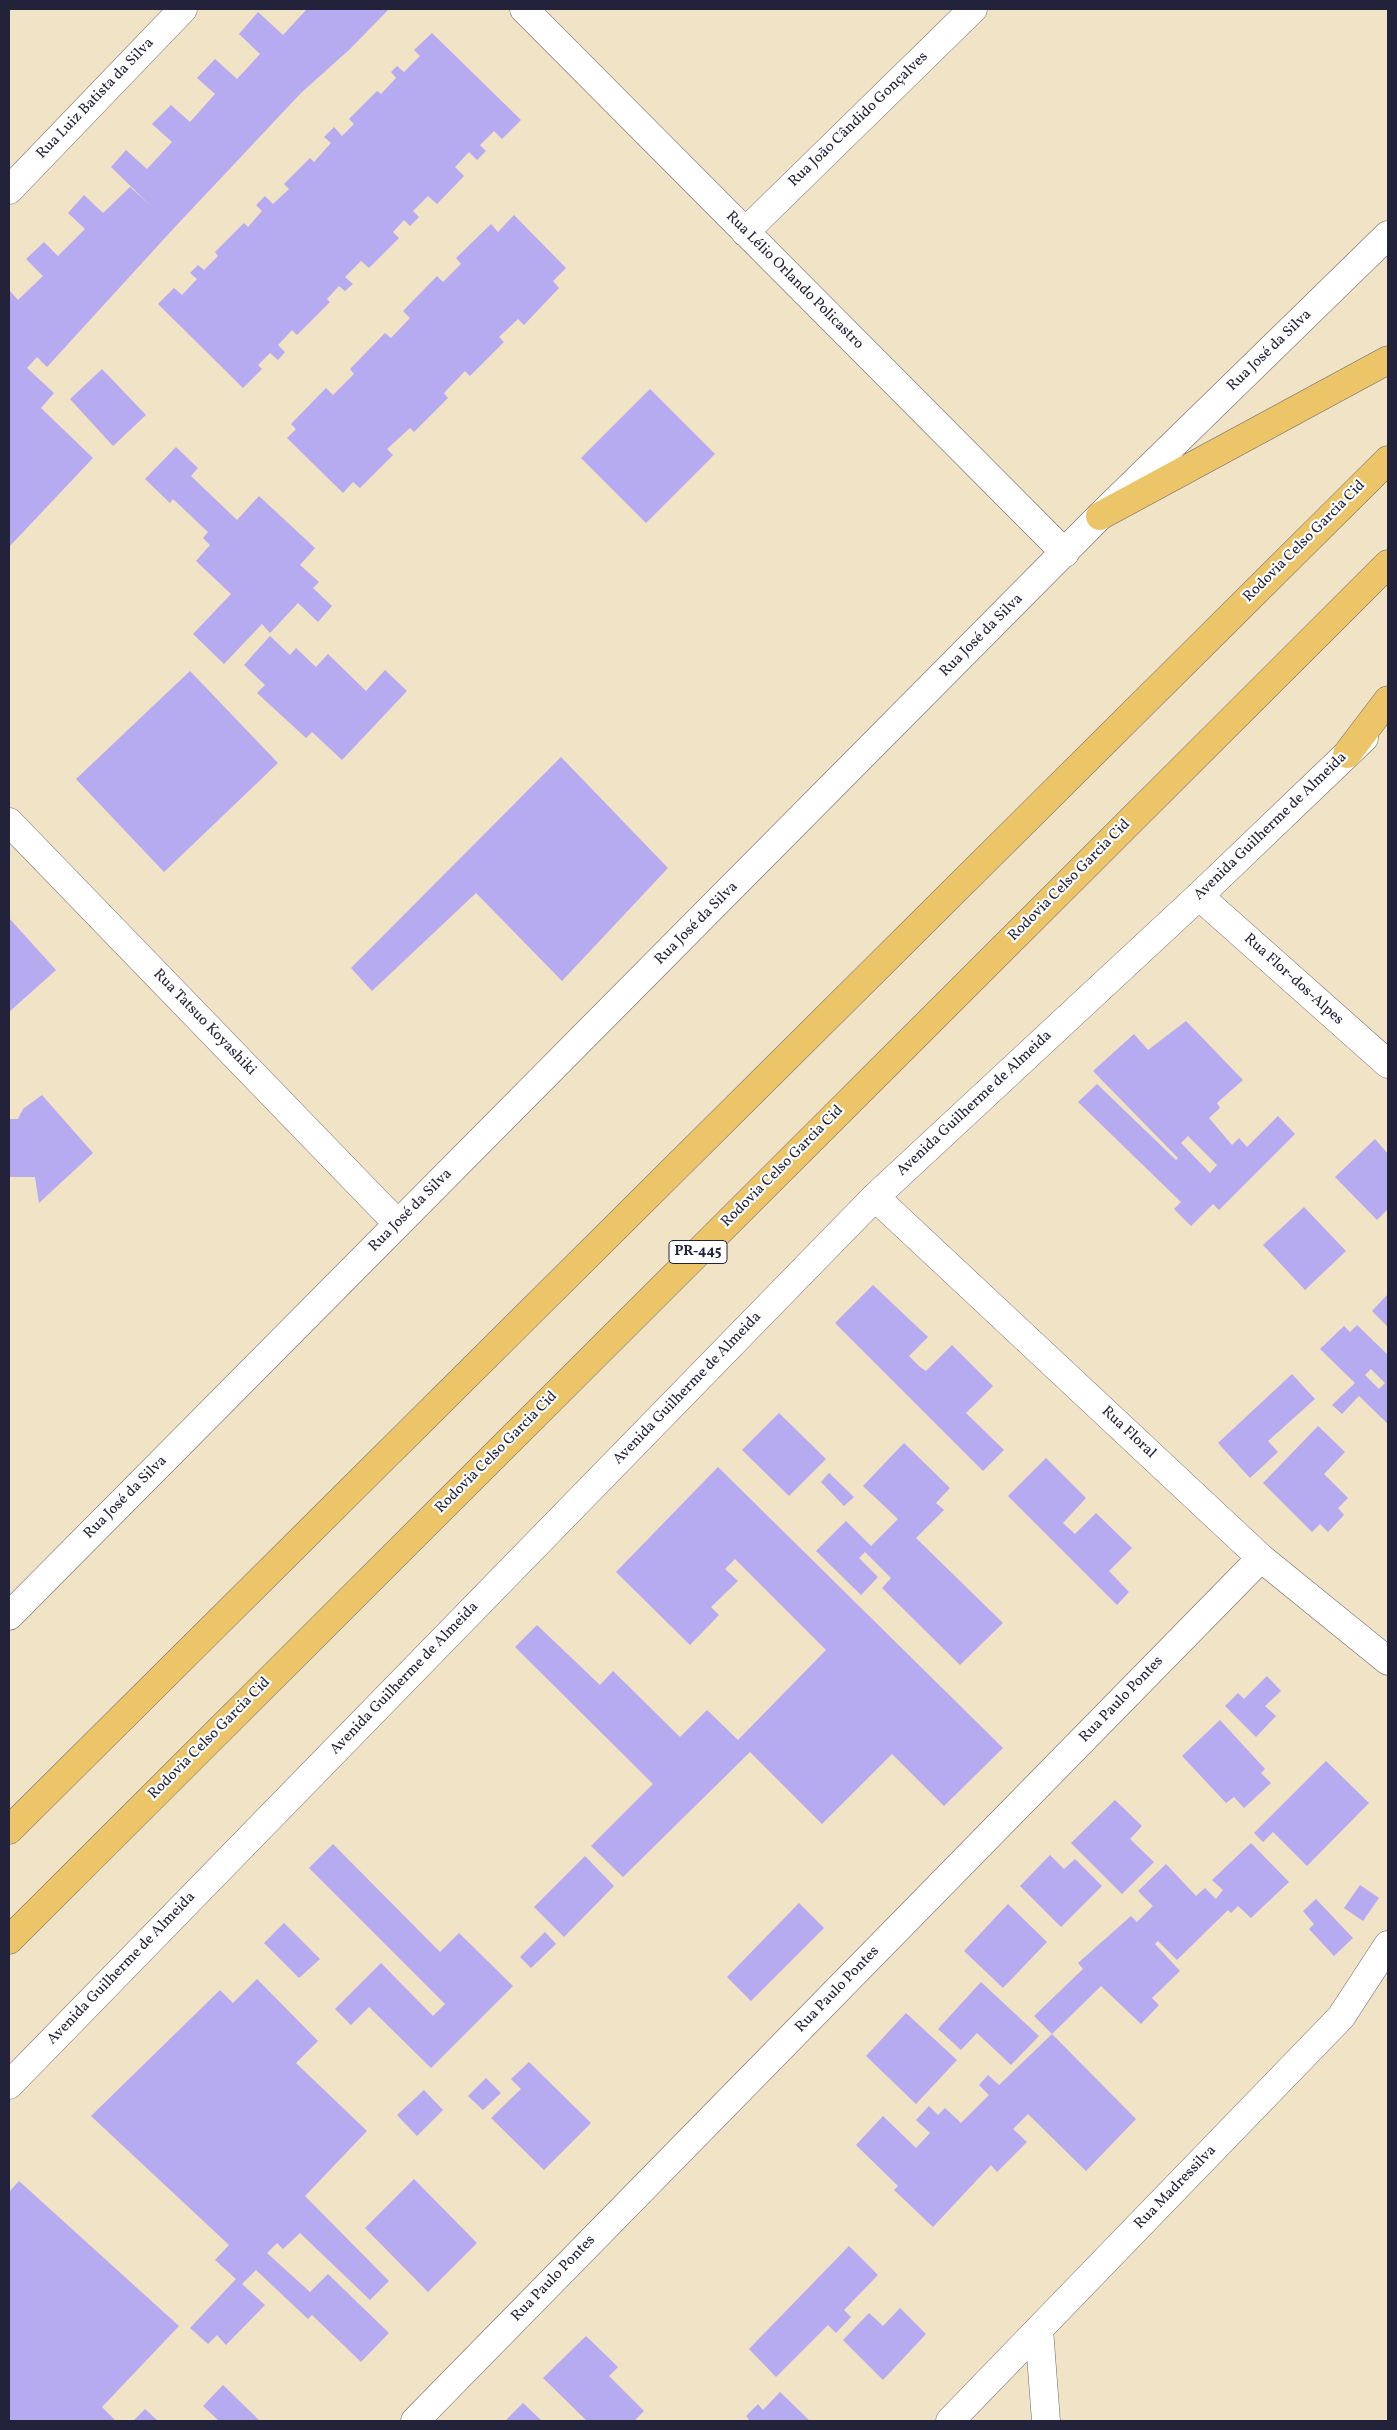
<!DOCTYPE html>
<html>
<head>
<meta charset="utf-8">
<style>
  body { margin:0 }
  #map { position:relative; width:1397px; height:2430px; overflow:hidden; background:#f0e3c6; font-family:Vollkorn,serif }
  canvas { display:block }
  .frame { position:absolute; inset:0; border:10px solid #22223b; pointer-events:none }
</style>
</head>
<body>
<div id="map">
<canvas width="1397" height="2430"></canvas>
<div class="frame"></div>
</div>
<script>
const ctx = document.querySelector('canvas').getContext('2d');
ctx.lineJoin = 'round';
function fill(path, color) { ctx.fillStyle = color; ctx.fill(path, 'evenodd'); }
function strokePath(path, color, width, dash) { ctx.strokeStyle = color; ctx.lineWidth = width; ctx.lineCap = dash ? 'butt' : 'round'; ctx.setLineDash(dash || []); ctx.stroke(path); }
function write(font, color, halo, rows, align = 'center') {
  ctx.font = font + ' Vollkorn,serif'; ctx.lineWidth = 4.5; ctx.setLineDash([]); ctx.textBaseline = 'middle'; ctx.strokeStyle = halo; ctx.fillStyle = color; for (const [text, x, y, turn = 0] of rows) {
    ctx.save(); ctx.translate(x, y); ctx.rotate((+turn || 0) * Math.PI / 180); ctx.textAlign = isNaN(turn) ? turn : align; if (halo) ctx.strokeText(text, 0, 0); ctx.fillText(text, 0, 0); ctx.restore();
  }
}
const building = new Path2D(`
  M307,9h82l-39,40 -49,44 -127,135 -127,139 -10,-10 -10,11 27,25 -13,15 52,50 -84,89v-257l9,10 25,-24 -17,-17 18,-17 14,14 27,-27 -17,-16 16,-18 19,18 27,-26 21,19 -40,-39 15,-17 21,19 25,-27 -20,-18 19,-19 19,17 25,-28 -18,-16 18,-19 22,20 23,-25 -21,-20 19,-22 25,23z
  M432,33l89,87 -19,19 -8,-8 -14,14 6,6 -9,9 -8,-8 -14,15 9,9 -27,28 -9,-8 -15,15 6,6 -9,9 -6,-6 -11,12 6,6 -30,30 -8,-7 -16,16 8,7 -8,7 -6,-5 -12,13 3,3 -33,33 -5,-5 -14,15 7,7 -7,8 -8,-7 -12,12 4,4 -19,19 -85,-84 16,-16 8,7 15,-16 -7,-6 8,-8 6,5 14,-14 -3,-4 29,-29 4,4 14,-16 -6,-6 9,-9 8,8 16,-15 -5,-5 26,-26 4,4 17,-19 -7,-6 10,-10 8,9 12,-12 -5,-5 28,-28 4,3 15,-16 -5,-6 6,-6 7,6 16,-16 -6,-6z
  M514,215l52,53 -13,13 6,7 -35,37 -6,-6 -19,18 5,5 -34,34 -5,-5 -21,22 4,5 -34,34 -4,-4 -23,21 6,6 -33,33 -7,-6 -10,11 -56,-55 9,-9 -5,-5 35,-36 7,7 21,-21 -4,-5 35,-36 6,5 19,-20 -7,-7 34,-35 6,6 18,-18 -5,-6 35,-34 7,8z
  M102,369l44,46 -33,31 -43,-47z
  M650,389l65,65 -69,69 -65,-65z
  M176,447l22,21 -7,8 46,44 22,-24 56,52 -15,17 19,17 -6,6 19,18 -14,16 -20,-19 -28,30 -8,-9 -38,40 -31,-30 38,-40 -35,-33 14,-16 -7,-7 5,-6 -35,-33 -3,4 -25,-24z
  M270,636l20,19 6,-7 20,19 12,-13 38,37 19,-21 22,21 -65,69 -30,-28 -6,6 -49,-45 8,-8 -21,-20z
  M190,671l88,92 -114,109 -88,-93z
  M561,757l107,111 -106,113 -86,-88 -104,98 -21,-23z
  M9,918l47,52 -47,42z
  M1186,1021l57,59 -26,23 3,5 -11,10 23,27 7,-7 8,9 31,-31 17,18 -76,76 -6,-6 -22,22 -17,-17 7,-7 -103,-100 19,-18 79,76 2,-2 -85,-87 41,-37 14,16zM1188,1136l29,29 -7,8 -29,-30z
  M42,1095l51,58 -54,50 -4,-26h-26v-58h9l5,-10z
  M1375,1139l13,15v55l-11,11 -42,-43z
  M1304,1207l42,44 -41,39 -42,-45z
  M873,1285l55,52 -19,19 11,11 6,4 26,-26 41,41 -27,27 38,37 -21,21 -148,-148z
  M1388,1294v33l-16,-16z
  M1357,1325l31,30v69l-29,-28 -17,18 -10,-9 23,-22 -35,-34 24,-23 6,6zM1371,1369l14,14 -6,6 -14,-14z
  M1292,1374l23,25 -47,42 10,11 -28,26 -32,-35z
  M779,1413l47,46 -37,37 -47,-46z
  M1318,1426l27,26 -21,22 24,24 -10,10 6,7 -16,17 -8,-8 -8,8 -49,-49z
  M904,1443l46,45 -14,15 8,7 -28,28 87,85 -43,42 -78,-77 9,-10 -26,-26 -6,6 19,19 -17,18 -45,-44 30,-30 25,25 27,-27 -35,-33z
  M1046,1458l40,40 -23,25 12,11 21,-21 36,35 -23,23 20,21 -12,13 -109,-109z
  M718,1467l285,281 -59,58 -52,-52 -70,70 -72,-72 -127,125 -32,-31 62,-62 -138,-137 22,-22 63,60 13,-14 67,66 27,-27 31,30 88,-90 -91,-91 -10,10 13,12 -27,26 8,8 -29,30 -74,-73z
  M829,1473l25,24 -10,9 -23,-24z
  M1267,1676l14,15 -16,15 11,10 -20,21 -31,-31 13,-13 6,6z
  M1220,1720l45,49 -4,4 10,10 -27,25 -10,-11 -8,6 -44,-47z
  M1326,1761l43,42 -62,63 -34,-34 -10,10 -9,-9z
  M1115,1800l27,26 -12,13 24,23 -32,32 -51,-51z
  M1251,1843l38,39 -38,36 -13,-12 -7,7 -3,-3 -51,50 -19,-19 -3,3 25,27 -28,27 7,7 -18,19 -40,-38 -49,48 -18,-18 49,-47 -5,-6 53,-47 6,6 16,-16 -15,-15 28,-27 30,32 9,-8 11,11 7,-9 -11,-10z
  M333,1844l107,108 19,-19 54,53 -82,82 -62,-61 -18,18 -16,-16 46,-46 52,53 12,-12 -136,-136z
  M1050,1855l14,14 11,-10 27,27 -41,41 -41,-41z
  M585,1856l29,30 -50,51 -30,-30z
  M1360,1885l19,13 -16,23 -19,-13z
  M1316,1899l37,39 -19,18 -25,-27 5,-5 -11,-13z
  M799,1903l25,25 -73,73 -24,-24z
  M1008,1904l39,38 -44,46 -39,-37z
  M284,1923l36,36 -21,19 -35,-35z
  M545,1932l11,12 -25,24 -11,-11z
  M257,1979l61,62 -22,22 71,68 -62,65 84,85 -19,19 -70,-67 -17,16 -6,-6 -10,10 43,39 18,-18 61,59 -28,29 -49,-47 -4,4 -52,-49 -14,14 23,21 -39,40 -9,-10 -9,9 -18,-16 46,-49 -21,-19 14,-15 -138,-129 129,-126 13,13z
  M981,1982l58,54 -28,29 -34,-32 -16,17 -23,-21z
  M906,2013l51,47 -41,44 -50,-48z
  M1052,2034l84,85 -50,52 -58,-57 -15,15 14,13 -30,30 -6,-7 -58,62 -39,-37 4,-4 -42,-41 27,-29 33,32 14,-15 -14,-13 13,-14 9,9 7,-7 16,15 28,-28 -10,-10 9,-10 11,10z
  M529,2062l62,61 -47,47 -53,-52 30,-29 -10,-10z
  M486,2078l15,15 -18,17 -15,-14z
  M424,2090l19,20 -26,26 -20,-21z
  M414,2179l63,64 -49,49 -63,-64z
  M19,2181l160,145 -77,81 14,14h-107v-229z
  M849,2246l29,29 -34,35 7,7 -15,16 -8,-8 -52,52 -27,-28z
  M900,2308l26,26 -43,46 -40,-40 26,-27 14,13z
  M586,2336l32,31 -9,9 35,35 -10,10h-47l-44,-43z
  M223,2385l37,36h-41l-16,-15z
  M780,2392l30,29h-60l-4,-5 12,-12 5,6z
  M523,2403l19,18h-37z
  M145,2409l13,12h-25z`);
const minor = new Path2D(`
  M524,9l541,544
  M9,190l174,-181
  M745,232l228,-223
  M9,822l389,402
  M1199,896l189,168
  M875,1197l386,361 127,103
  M9,1616l1091,-1100 288,-281
  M9,2085l866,-888 324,-301 165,-158
  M1039,2329l7,92
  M415,2421l846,-863
  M950,2421l391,-404 47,-72`);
const highway = new Path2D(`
  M1100,516l288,-156
  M1347,754l41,-54
  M9,1830l1379,-1370
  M9,1940l1379,-1376`);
const shields = [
  [698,1252,58]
];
const shieldNames = [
  ["PR-445",698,1252]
];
const streetNames = [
  ["Rua Luiz Batista da Silva",96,99,-46],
  ["Rua João Cândido Gonçalves",859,120,-44],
  ["Rua Lélio Orlando Policastro",794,281,45],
  ["Rua José da Silva",1270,351,-44],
  ["Rodovia Celso Garcia Cid",1305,542,-45],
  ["Rua José da Silva",982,636,-45],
  ["Avenida Guilherme de Almeida",1271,827,-44],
  ["Rodovia Celso Garcia Cid",1070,881,-45],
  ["Rua José da Silva",697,924,-45],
  ["Rua Flor-dos-Alpes",1293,980,42],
  ["Rua Tatsuo Koyashiki",204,1023,46],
  ["Avenida Guilherme de Almeida",975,1104,-43],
  ["Rodovia Celso Garcia Cid",783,1167,-45],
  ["Rua José da Silva",411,1211,-45],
  ["Avenida Guilherme de Almeida",688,1389,-46],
  ["Rua Floral",1128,1433,43],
  ["Rodovia Celso Garcia Cid",497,1453,-45],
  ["Rua José da Silva",126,1498,-45],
  ["Avenida Guilherme de Almeida",405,1679,-46],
  ["Rua Paulo Pontes",1122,1700,-46],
  ["Rodovia Celso Garcia Cid",210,1739,-45],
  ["Avenida Guilherme de Almeida",122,1969,-46],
  ["Rua Paulo Pontes",838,1990,-46],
  ["Rua Madressilva",1176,2188,-46],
  ["Rua Paulo Pontes",554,2279,-46]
];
fill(building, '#b6aaf1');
strokePath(minor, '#6a666c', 29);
strokePath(highway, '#6a666c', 29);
strokePath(minor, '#fff', 28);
strokePath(highway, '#edc569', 28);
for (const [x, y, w] of shields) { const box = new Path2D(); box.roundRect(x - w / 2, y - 11.5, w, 23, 4); ctx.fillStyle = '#fff'; ctx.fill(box); strokePath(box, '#22223b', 1); }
write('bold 14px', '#22223b', null, shieldNames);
write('15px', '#22223b', '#fff', streetNames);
</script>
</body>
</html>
